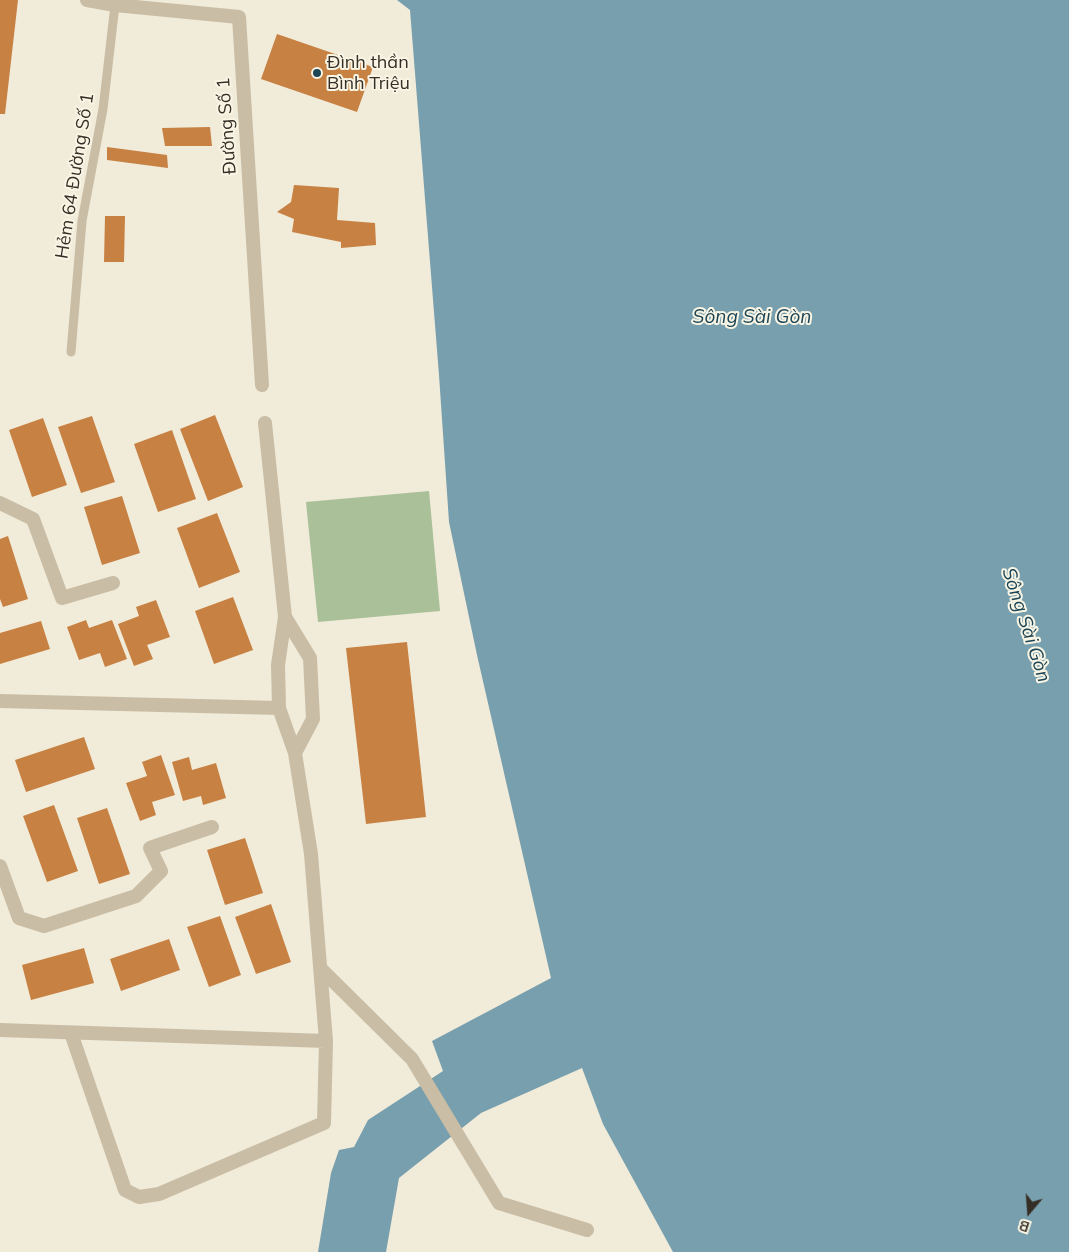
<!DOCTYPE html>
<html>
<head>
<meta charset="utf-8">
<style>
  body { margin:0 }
  #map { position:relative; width:1069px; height:1252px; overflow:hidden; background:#f1ebd9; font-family:Mulish,sans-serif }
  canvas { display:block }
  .north { position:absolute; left:1004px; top:1187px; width:50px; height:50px; -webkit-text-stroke:4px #f9f5e5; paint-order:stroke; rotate:198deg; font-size:14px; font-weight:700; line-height:20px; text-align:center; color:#352e26 }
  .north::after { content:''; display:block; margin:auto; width:18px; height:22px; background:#352e26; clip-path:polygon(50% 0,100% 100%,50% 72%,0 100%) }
</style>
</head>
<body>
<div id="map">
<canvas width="1069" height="1252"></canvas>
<div class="north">B</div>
</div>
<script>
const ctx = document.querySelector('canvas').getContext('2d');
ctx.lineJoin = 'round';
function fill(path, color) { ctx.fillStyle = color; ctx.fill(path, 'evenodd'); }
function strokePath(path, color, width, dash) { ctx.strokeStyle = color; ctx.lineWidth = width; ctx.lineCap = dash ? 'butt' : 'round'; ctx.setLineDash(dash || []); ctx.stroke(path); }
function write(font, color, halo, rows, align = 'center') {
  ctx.font = font + ' Mulish,sans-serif'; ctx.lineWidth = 4; ctx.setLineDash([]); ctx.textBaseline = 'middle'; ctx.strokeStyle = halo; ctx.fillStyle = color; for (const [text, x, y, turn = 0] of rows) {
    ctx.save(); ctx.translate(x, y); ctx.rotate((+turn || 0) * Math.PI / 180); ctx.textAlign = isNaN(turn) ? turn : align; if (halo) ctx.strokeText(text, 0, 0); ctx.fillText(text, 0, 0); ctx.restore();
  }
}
const green = new Path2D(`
  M429,491l11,120 -122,11 -12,-120z`);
const water = new Path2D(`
  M397,0h672v1252h-396l-70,-128 -21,-56 -101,45 -82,65 -13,74h-68l13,-79 8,-23 15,-3 14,-27 75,-49 -11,-30 119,-63 -74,-323 -28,-133 -10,-147 -29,-365z`);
const building = new Path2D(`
  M0,0h18l-13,114h-5z
  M277,34l96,33 -16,45 -96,-33z
  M210,127l2,19h-47l-3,-18z
  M107,147l60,8 1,13 -61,-8z
  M294,185l45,3 -2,32 38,3 1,22 -35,3v-6l-49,-10 2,-13 -17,-7 14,-10z
  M105,216h20l-1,46h-20z
  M215,415l28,72 -35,14 -28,-72z
  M92,416l23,66 -34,11 -23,-66z
  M43,418l24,67 -35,12 -23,-67z
  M172,430l24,69 -38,13 -24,-68z
  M122,496l18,57 -38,12 -18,-58z
  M217,513l23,59 -41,16 -22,-60z
  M8,536l20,63 -25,8 -3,-8v-60z
  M233,597l20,53 -39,14 -19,-53z
  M156,600l14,37 -23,8 6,14 -19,7 -16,-42 21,-8 -3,-9z
  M86,620l3,8 23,-8 15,39 -22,8 -5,-14 -21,7 -12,-33z
  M41,621l9,28 -50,15v-31z
  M407,642l19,175 -60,7 -20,-176z
  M84,737l11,32 -69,23 -11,-32z
  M161,755l14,40 -23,7 4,13 -16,6 -14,-38 21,-7 -5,-14z
  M189,757l3,13 24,-7 10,35 -23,7 -2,-9 -18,5 -11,-39z
  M54,805l24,66 -31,11 -24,-66z
  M107,808l23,66 -31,10 -22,-66z
  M245,838l18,55 -38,12 -18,-55z
  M271,904l20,58 -35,12 -21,-57z
  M220,916l21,59 -32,12 -22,-60z
  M169,939l11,31 -59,21 -11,-32z
  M84,948l10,35 -63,17 -9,-35z`);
const service = new Path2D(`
  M71,352l11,-131 21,-112 12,-104`);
const minor = new Path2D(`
  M87,0l28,5 124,12 23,368
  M0,503l33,16 29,79 51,-15
  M285,617l25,41 3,61 -18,34
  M0,701l279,7
  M0,866l19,52 25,8 92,-30 25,-25 -11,-23 62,-21
  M321,969l91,90 87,144 88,27
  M0,1030l326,11
  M71,1033l54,157 14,7 20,-3 165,-71 2,-82 -15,-187 -16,-101 -16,-45 -1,-43 7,-48 -20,-194`);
const markers = [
  [317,73,5,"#1c4556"]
];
const poiNames = [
  ["Đình thần",327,63],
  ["Bình Triệu",327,84]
];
const streetNames = [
  ["Đường Số 1",227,126,-94],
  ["Hẻm 64 Đường Số 1",75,176,-81]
];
const waterNames = [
  ["Sông Sài Gòn",752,317],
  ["Sông Sài Gòn",1026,625,72]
];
fill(green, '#aac099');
fill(water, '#789fae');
fill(building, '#c78142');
strokePath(service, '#c9bea5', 9);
strokePath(minor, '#c9bea5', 14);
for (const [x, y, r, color] of markers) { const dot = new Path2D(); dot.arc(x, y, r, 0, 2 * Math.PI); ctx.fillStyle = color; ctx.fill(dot); strokePath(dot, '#f9f5e5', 2); }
write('18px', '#352e26', '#f9f5e5', poiNames, 'left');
write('18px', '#352e26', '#f9f5e5', streetNames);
write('italic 19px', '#1c4556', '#f9f5e5', waterNames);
</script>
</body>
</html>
